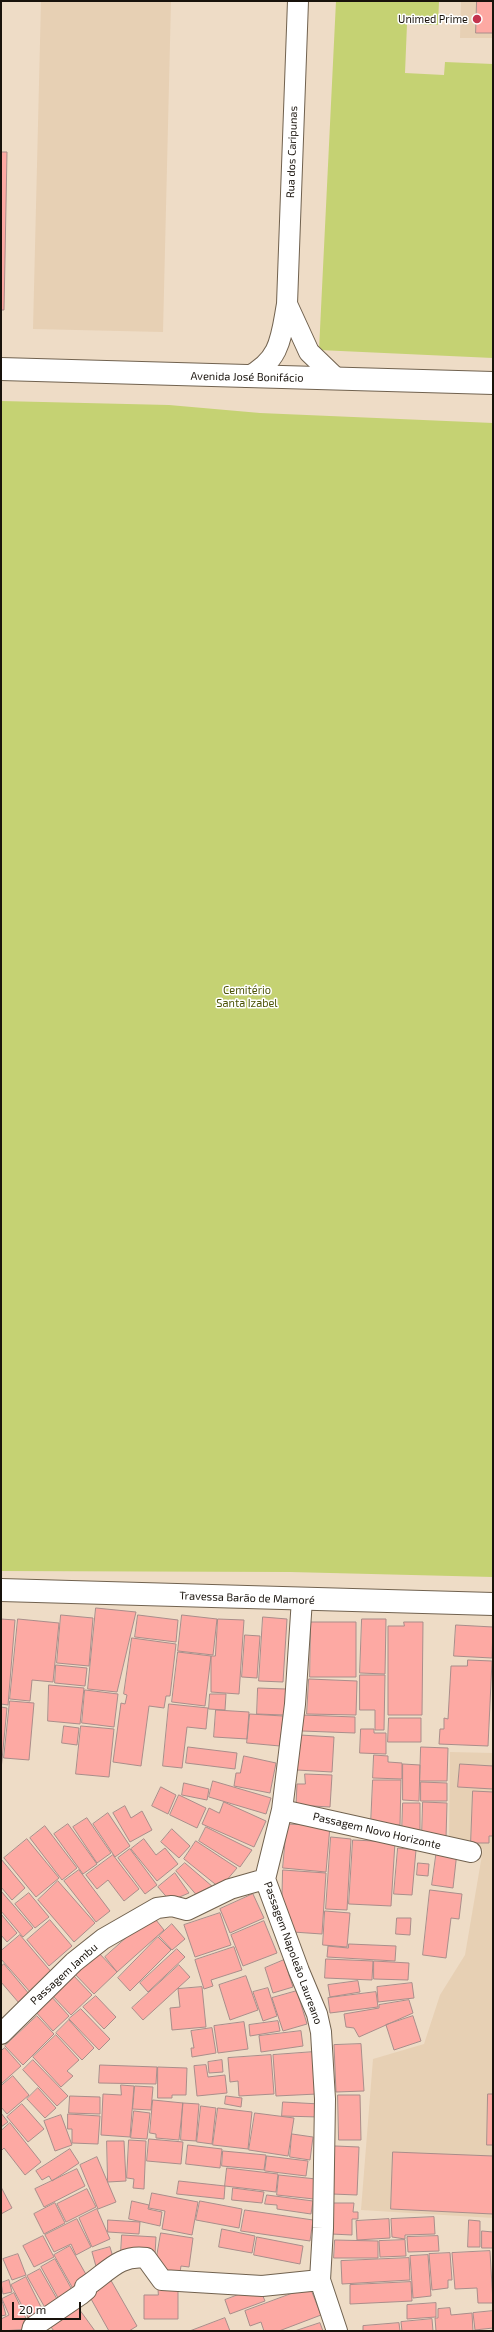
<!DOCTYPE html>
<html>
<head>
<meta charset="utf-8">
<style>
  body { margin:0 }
  #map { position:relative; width:494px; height:2332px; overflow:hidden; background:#eedcc6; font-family:"Exo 2",sans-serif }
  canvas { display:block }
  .frame { position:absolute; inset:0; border:2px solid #18120b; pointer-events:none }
  .scale { position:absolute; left:12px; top:2302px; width:69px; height:18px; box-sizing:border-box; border:2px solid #18120b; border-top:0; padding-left:5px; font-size:12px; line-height:14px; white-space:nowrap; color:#18120b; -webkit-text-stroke:3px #fff; paint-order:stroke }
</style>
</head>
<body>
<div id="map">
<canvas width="494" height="2332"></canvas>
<div class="frame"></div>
<div class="scale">20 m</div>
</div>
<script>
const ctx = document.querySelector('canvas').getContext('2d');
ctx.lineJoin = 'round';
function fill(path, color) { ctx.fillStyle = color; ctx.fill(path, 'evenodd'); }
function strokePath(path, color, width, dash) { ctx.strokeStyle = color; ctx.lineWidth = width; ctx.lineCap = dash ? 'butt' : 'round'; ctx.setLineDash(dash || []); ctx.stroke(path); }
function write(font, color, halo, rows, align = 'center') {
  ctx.font = font + ' "Exo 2",sans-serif'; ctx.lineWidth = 3; ctx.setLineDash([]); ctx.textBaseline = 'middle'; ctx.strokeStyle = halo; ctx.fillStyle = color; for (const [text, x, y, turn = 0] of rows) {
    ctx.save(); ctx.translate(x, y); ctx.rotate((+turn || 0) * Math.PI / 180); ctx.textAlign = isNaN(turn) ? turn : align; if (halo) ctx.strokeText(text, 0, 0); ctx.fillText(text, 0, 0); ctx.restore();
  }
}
const built = new Path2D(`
  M41,1h130l-8,331 -130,-3z
  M461,1h32v37h-33z
  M493,1750v468l-132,-8 12,-151 51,-15 16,-49 25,-40 18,-106 -34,-7 1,-90 43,1z`);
const green = new Path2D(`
  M336,1h103l-1,24 -31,-1 -2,49 39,2 1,-13 48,2v294l-174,-8z
  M1,401l168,4 91,8 233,10v1154l-203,-5 -289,-1z`);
const building = new Path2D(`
  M477,1h16v32h-17z
  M1,152h6l-3,158h-3z
  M96,1608l40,4 -19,80 -29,-3z
  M61,1615l32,3 -4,48 -32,-3z
  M138,1615l40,5 -2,22 -41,-5z
  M182,1615l35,4 -4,36 -35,-4z
  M263,1617l24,2 -4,63 -24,-1z
  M1,1619l14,1 -7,85 -7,-1z
  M18,1619l41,4 -6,59 -21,-2 -2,21 -20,-2z
  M218,1619l26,1 -5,74 -28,-2v-36h4z
  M362,1619h24l-1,55 -25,-1z
  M311,1622h45v55h-46z
  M404,1622h19l-1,93h-34v-89h16z
  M456,1625l37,2 -1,31 -38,-2z
  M245,1635l15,1 -3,42 -15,-1z
  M132,1638l44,6 -6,52h-4l-2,12 -15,-2 -8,60 -28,-4 8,-59 4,1 2,-9 -3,-1z
  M178,1652l33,4 -6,50 -33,-4z
  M468,1660l24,1 -4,85 -49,-2 1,-15h4v-11l4,1 3,-53h16z
  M56,1665l31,3 -2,18 -30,-3z
  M360,1675h25l-1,55h-9v-20h-15z
  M309,1679l48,2 -1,34 -49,-1z
  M49,1685l35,3 -4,36 -32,-3z
  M258,1688l28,1 -2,26 -27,-1z
  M85,1690l33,4 -4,33 -32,-4z
  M210,1694h16l-1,16 -16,-1z
  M10,1701l24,2 -5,57 -25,-2z
  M169,1704l39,4 -2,21 -19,-2 -5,41 -19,-2z
  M1,1707l6,1 -6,62z
  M216,1710l33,2 -2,27 -33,-2z
  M250,1714l33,2 -3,30 -33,-3z
  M302,1715l53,2v16l-53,-2z
  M389,1718h32v24h-33z
  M64,1726l15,2 -2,17 -15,-2z
  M81,1726l33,3 -5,48 -33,-3z
  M361,1729h13v4h12v21l-26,-1z
  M300,1735l34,2 -2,35 -35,-2z
  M188,1747l49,6 -2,16 -49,-6z
  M421,1747l27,1 -1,33h-27z
  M374,1755l14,1v6l14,1v16l-29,-1z
  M244,1756l32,7 -6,30 -36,-7 2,-13h4z
  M403,1764l17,1 -1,36 -16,-1z
  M460,1764l33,2v23l-35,-2z
  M305,1774l27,1 -2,32 -34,-2 1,-21h8z
  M373,1780h28l-1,45 -29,-1z
  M213,1781l58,17 -5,16 -57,-17z
  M421,1782l26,1v18h-26z
  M184,1783l25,6 -2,11 -25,-5z
  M161,1787l15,8 -8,19 -16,-8z
  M473,1791l20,1v44h-4v7h-18z
  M179,1795l27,13 -9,20 -27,-13z
  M224,1802l42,19 -12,26 -52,-23 7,-16 10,5z
  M423,1802l24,1 -1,35 -24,-1z
  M403,1803h17v31h-18z
  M125,1806l6,12 11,-7 10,19 -22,12 -17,-29z
  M108,1813l22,33 -15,11 -22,-33z
  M87,1818l24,35 -14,10 -24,-36z
  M68,1824l29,40 -14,10 -29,-40z
  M287,1824l43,2 -4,46 -43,-4z
  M45,1826l32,42 -15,12 -32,-42z
  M206,1827l46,23 -12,17 -41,-26z
  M172,1829l18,17 -11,12 -18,-16z
  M331,1837l20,2 -4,71 -21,-1z
  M27,1839l32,39 -23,19 -32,-39z
  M144,1839l12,16 9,-7 13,16 -21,17 -26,-32z
  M353,1840l42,2 -4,64 -42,-2z
  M196,1841l41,27 -17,20 -36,-29z
  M398,1848l18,2 -4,45 -18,-1z
  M130,1849l27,36 -12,9 -27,-36z
  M437,1849l20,3 -4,36 -21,-3z
  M113,1855l26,34 -15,12 -16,-21 -11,9 -11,-14z
  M1,1859l24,29 -13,12 -11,-13z
  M185,1863l28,24 -14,11 -23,-27z
  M418,1863l11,1 -1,12 -11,-1z
  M79,1870l31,41 -14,11 -32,-41z
  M283,1870l43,3 -4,61 -29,-2 -11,-31z
  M175,1873l14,20 -19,8 -12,-14z
  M58,1881l37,42 -21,19 -36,-42z
  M430,1890l32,4 -3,25 -8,-1 -5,40 -23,-3z
  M1,1891l32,37 -10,9 -22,-26z
  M29,1893l20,24 -14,11 -20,-24z
  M253,1894l11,24 -34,15 -10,-24z
  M325,1911l25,2 -3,34 -24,-2z
  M220,1913l11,32 -36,12 -11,-32z
  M1,1914l16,19 -10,9 -6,-7z
  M152,1915l12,15 -47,42 -12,-15z
  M397,1918h14l-1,17 -14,-1z
  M50,1920l22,26 -23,20 -22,-26z
  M264,1921l13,32 -34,13 -12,-31z
  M172,1924l13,15 -13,11 -13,-14z
  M20,1935l33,39 -22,19 -30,-34v-8z
  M158,1937l13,13 -41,41 -12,-13z
  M349,1944l47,2 -1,15 -68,-4 1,-11 20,2z
  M234,1947l8,23 -31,10 2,6 -9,3 -9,-29z
  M177,1949l8,8 -37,35 -8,-9z
  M96,1950l21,22 -23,22 -21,-22z
  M326,1959l47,2 -1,19 -47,-2z
  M284,1960l9,27 -20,6 -8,-25z
  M374,1961l35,2 -1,17 -34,-1z
  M4,1964l26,31 -11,8 -18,-21v-15z
  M179,1965l11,12 -47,43 -11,-12z
  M72,1974l20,21 -21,20 -20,-21z
  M246,1976l12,34 -28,10 -11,-35z
  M358,1981l2,11 -30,5 -2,-12z
  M412,1983l2,15 -36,4 -1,-15z
  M202,1987l4,40 -34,3 -2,-22 10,-1 -2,-18z
  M268,1988l9,28 -14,5 -10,-29z
  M297,1991l10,33 -24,7 -11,-33z
  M376,1992l2,15 -48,6 -2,-15z
  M50,1995l19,21 -16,15 -19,-21z
  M96,1996l20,21 -12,12 -21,-22z
  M409,2000l4,13 -54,24 -5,-9 -8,-1 -2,-13 35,-6v-3z
  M81,2009l29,30 -11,11 -30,-31z
  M37,2016l17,18 -31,31 -18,-19z
  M413,2016l8,25 -27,9 -8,-25z
  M69,2020l25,28 -12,12 -26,-27z
  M278,2021l2,10 -30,5 -1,-11z
  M244,2022l4,27 -30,4 -4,-27z
  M212,2028l4,25 -24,4 -1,-9h3l-3,-17z
  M301,2031l2,15 -42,6 -2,-16z
  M56,2035l23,25 -12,11 6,5 -12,11 -28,-30z
  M361,2044l3,47 -28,1 -2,-47z
  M5,2048l16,18 -20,18v-33z
  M314,2052l3,42 -41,2 -3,-41z
  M271,2055l3,39 -35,2 -1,-15 -8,1 -2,-24z
  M33,2060l35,36 -11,10 -34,-36z
  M222,2060l1,12 -14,1 -1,-11z
  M100,2065l57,2 -1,17 -57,-1z
  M206,2065l2,12 17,-2 2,18 -30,3 -3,-30z
  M158,2067l29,1 -1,27h-14v3h-14z
  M13,2076l16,19 -22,19 -6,-7v-21z
  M121,2085l13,1 -4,51 -29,-2 2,-41 18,1z
  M135,2086l18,1 -2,23 -18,-1z
  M38,2088l18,20 -11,10 -18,-19z
  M488,2094h5v51h-6z
  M338,2095h22l1,45h-22z
  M70,2096l30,1v17l-31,-1z
  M226,2096l16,2 -1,9 -16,-3z
  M153,2100l30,3 -4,37 -23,-2v-4l-6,-1z
  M283,2102l37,2 -1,13 -37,-1z
  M183,2103l16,1 -3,37 -15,-1z
  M22,2104l22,25 -16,13 -21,-25z
  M201,2106l15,2 -4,36 -15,-2z
  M218,2108l34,4 -4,37 -35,-4z
  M134,2111l16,2 -3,26 -16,-1z
  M1,2113l7,9 -7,5z
  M255,2113l39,5 -6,38 -39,-6z
  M68,2114l32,2 -2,28 -26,-1v-14h-4z
  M61,2115l11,30 -17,6 -11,-30z
  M10,2123l31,39 -16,13 -21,-27 -3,3v-20z
  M292,2134l21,3 -3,23 -20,-3z
  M149,2139l34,3 -2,22 -34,-3z
  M129,2140l17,1 -2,48 -11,-1 1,-9 -7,-1z
  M107,2141h17l2,40 -18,1z
  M188,2145l34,4 -2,19 -34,-4z
  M335,2146l24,1 -2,48 -25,-1z
  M70,2149l9,14 -27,18 -3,-5 -7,4 -6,-9z
  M223,2151l43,4 -2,15 -42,-4z
  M393,2152l100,4v58l-102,-5z
  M267,2156l41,5 -2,15 -41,-5z
  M97,2157l19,45 -18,7 -18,-44z
  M227,2168l51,6 -2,18 -51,-6z
  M77,2169l8,17 -41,21 -9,-18z
  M279,2175l37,4 -2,20 -37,-4z
  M179,2181l46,5 -1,13 -47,-5z
  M1,2187l11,21 -11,6z
  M233,2188l31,4 -2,11 -30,-3z
  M87,2189l9,18 -30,15 -9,-18z
  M152,2193l46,9 -6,33 -30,-6 3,-18 -16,-3z
  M267,2195l46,6 -2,13 -34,-5v-4l-12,-1z
  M132,2201l17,4 -1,4 14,3 -2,14 -31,-7z
  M200,2201l42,8 -3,19 -43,-8z
  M55,2203l10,20 -21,11 -10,-20z
  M332,2203h22l-1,9h5v7h-6v16l-21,-1z
  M97,2209l13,30 -18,8 -13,-29z
  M245,2210l68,10 -3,21 -69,-10z
  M434,2217l1,17 -30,1v4l-13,-2 -1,-18z
  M77,2219l14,28 -15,8 -5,-11 -17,8 -9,-17z
  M389,2219l1,19 -33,2 -1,-19z
  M108,2220l32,2 -1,12 -31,-2z
  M469,2220l11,1v26h-12z
  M222,2229l33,7 -3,17 -33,-6z
  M482,2231l11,1v16h-11z
  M161,2233l32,5 -4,29 -8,-1 -2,12 -18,-3 1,-11 -6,-2z
  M122,2235l34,2 -1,18 -34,-2z
  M43,2236l11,21 -20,10 -11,-21z
  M438,2236l1,15 -31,1 -1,-15z
  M257,2237l46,9 -3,18 -46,-9z
  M335,2240l43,1v17h-44z
  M405,2240l1,16 -26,1 -1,-16z
  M70,2246l18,32 -12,16 -22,-39z
  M110,2247l5,17 -18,6 -5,-18z
  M490,2251l3,52h-15l-1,-15 -22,1 -3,-36z
  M450,2253l2,27h-4v8l-16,2 -3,-36z
  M18,2254l8,21 -14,5 -9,-21z
  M428,2255l3,41 -18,2 -3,-42z
  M409,2258l1,22 -68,4 -1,-23z
  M55,2259l21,38 -14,8 -21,-38z
  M40,2269l21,37 -13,7 -21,-37z
  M26,2277l19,38 -14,8 -20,-38z
  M109,2277l28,49 -8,5h-20l-23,-41z
  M9,2280l3,12 -9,2 -2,-11z
  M411,2282l1,19 -62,3v-19z
  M158,2284h20v35h-34v-24h14z
  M259,2287l6,14 -35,13 -5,-14z
  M310,2287l11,28 -42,16h-15l-3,-9 -11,4 -5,-15z
  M14,2293l17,36 -30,2v-12l8,-4 -7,-16z
  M1,2297l5,18 -5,1z
  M74,2302l21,29h-41l-7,-9z
  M436,2303v14l-29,2v-14z
  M450,2308l1,7 21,-2 1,18h-37l-1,-13h3v-9z
  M493,2311v17l-18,2 -2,-17z
  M225,2318l5,13h-40z
  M432,2319l1,12h-31l-1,-9z
  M320,2323l3,8h-28z
  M399,2323l1,8h-37v-5z`);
const street = new Path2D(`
  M287,304l22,48 28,27
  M247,377c34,-17 34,-40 40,-73l11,-303
  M302,1599l-7,105 -13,106 -17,69 34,92 18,43 4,18 4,67 -2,129 -3,52 17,51
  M282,1810l189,42
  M1,2034l73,-72 29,-23 54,-31 15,-2 15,4 43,-21 35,-10
  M32,2331l1,-4 47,-32 6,-5 -1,-3c22,-14 34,-33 61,-29l16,22 100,6 58,-6`);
const secondary = new Path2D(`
  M1,369l492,14
  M1,1590l492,14`);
const markers = [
  [477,19,5,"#c3334e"]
];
const poiNames = [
  ["Unimed Prime",468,19]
];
const streetNames = [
  ["Rua dos Caripunas",292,152,-88],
  ["Avenida José Bonifácio",247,377,1],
  ["Travessa Barão de Mamoré",247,1598,2],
  ["Passagem Novo Horizonte",377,1831,13],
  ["Passagem Napoleão Laureano",293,1953,70],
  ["Passagem Jambu",64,1974,-42]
];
const parkNames = [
  ["Cemitério",247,990],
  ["Santa Izabel",247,1003]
];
fill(built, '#e7d0b4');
fill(green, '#c5d273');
fill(building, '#fda9a3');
strokePath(building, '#a98d8a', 1);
strokePath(street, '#71624f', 22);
strokePath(secondary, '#71624f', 24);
strokePath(street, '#fff', 20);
strokePath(secondary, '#fff', 22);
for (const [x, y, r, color] of markers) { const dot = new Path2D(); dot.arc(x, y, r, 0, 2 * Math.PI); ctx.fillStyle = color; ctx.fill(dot); strokePath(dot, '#fff', 1.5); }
write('11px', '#18120b', '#fff', poiNames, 'right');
write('11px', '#18120b', '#fff', streetNames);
write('11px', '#4d5408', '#fff', parkNames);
</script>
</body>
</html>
